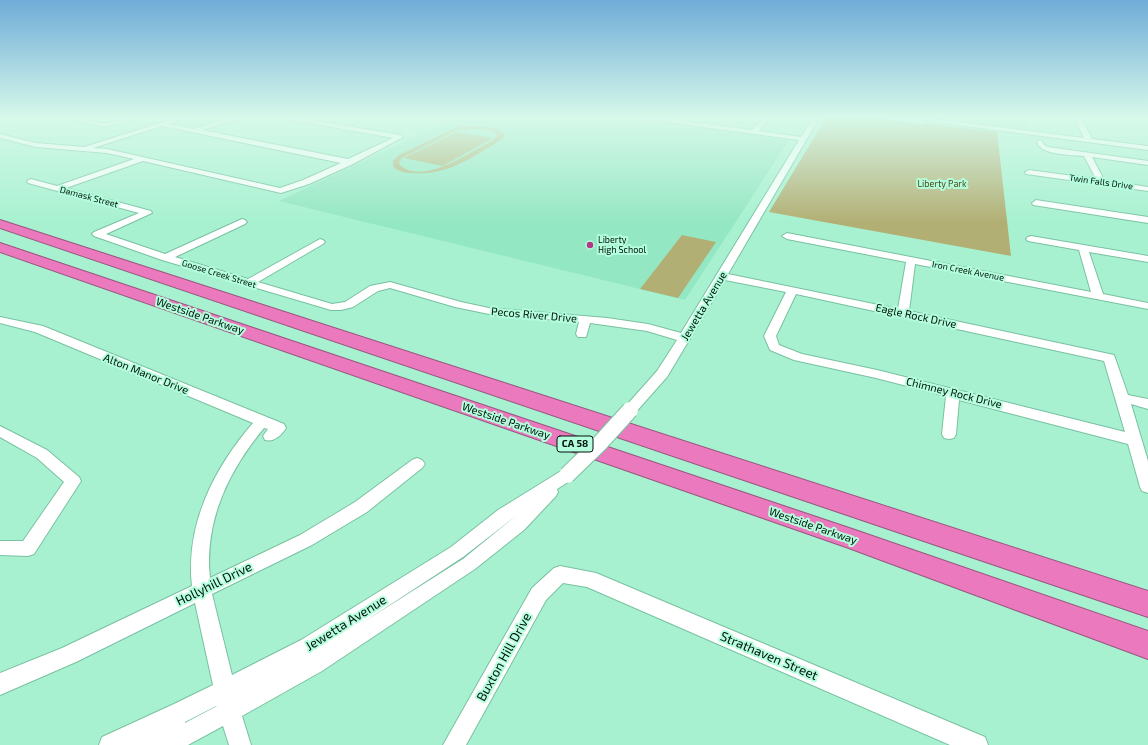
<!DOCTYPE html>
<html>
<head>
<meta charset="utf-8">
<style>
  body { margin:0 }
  canvas { display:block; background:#a7f1d0 }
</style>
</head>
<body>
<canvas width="1148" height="745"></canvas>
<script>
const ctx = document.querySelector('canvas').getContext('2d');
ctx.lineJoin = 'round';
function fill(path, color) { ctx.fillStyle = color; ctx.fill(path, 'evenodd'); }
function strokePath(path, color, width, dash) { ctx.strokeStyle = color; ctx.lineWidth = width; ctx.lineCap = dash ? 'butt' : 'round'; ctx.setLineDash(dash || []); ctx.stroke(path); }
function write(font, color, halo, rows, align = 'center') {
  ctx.font = font + ' "Exo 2",sans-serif'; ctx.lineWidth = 4; ctx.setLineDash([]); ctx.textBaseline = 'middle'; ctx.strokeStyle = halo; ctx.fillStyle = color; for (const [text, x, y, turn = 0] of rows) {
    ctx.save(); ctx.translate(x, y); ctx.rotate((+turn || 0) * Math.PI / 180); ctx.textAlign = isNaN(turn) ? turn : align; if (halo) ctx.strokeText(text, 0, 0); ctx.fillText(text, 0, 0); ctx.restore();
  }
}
const built = new Path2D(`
  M454,118h180l155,22 -104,160 -406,-99z
  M933,118h91l4,11z`);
const green = new Path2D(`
  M826,118h56l115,14 14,124 -242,-44z
  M461,125l5,1 -2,1c13,-1 28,-2 39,5l2,4 -4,4c-28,17 -54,36 -88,33 -7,0 -15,-1 -20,-7v-5l6,-6zM470,129h15l10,3 2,4c-6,6 -15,10 -22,14 -18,11 -56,33 -75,15l-1,-3 3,-4 54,-27z
  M457,132l36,6 -50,28 -39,-8z
  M682,235l34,7 -38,56 -38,-9z`);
const minor = new Path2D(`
  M67,118c13,-1 24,5 37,5 11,0 20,-6 31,-5l-30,9z
  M176,118h9l-15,6 24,5 35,-11h9l-1,1 -35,11 146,29 45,-21 -101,-18 -3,-2h12l99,17 3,2 -50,27 -44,20 -28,9 -138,-32 -77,27 85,23 1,2 -46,21 59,20 77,-35 3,1 2,2 -2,2 -70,33 73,22 72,-40 3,1 2,2 -2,2 -65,38 74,22 13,-2 25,-16 20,-4 71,20 28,6 118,10 41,6 33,9 118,-193 -147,-20 -3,-2h15l88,12 11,-12h6l-10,13 42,6 12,-19h6l-91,156 170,35 8,-47 -119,-23 -5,-3 5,-3 304,59 -12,-42 -51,-9 -2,-2 2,-2 3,-1 117,20v6l-59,-10 14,42 45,9v6l-233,-45 -6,47 205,44 14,40 20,4v10l-17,-5 17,57v32l-6,-2 -2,-4 -12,-43 -169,-44 -3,34 -2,4 -5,1 -5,-1 -2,-4 4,-38 -70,-18 -82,-18 -24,-10 -6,-14 22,-44 -61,-12 -58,97 -32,36 -5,2 -5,-2 -2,-3 2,-3 32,-36 20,-31 -30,-9 -57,-8 -4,14h-8l-2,-3 3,-12 -90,-8 -34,-7 -65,-19 -12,3 -25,16 -12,3h-10l-169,-50 -68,-24 -2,-2 2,-2 45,-19 -111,-30 -1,-2 4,-2 26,7 77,-27 -27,-6 -71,-6 -36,-9v-4l36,9 48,4zM162,126l179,37 -38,17 -23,8 -173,-39 -14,-1zM796,294l308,67 21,71 -248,-62 -75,-16 -23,-9 -3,-9z
  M890,118h38l156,20 -9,-20h6l11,21 56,7v4l-221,-29 -3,3 -31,-4z
  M1040,140l2,1 2,4 4,2 100,14v4l-56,-8 12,23 44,7v4l-122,-17 -1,-2 4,-2 67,9 -12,-23c-12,-1 -44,-1 -47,-14z
  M1036,200l112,17v6l-115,-18 -1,-2z
  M0,317l43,9 241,98 2,4c-5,8 -12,14 -21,12l-2,-4 5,-7 -4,-1c-35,42 -60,93 -54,150l90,-43 55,-33 57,-42 5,-2 5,2 3,4 -3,4 -55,44 -55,33 -100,49 20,81 69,-35 150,-93 47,-37 63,-39 6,-2 6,2 2,4 -2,4 -16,10 1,3 -2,4 -32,34 -49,39 -153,102 -80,45 9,29h-22l-6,-19 -35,19h-89l3,-8 72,-33 39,-19 -18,-82 -119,59 -76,33v-22l62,-25 130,-62c-7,-61 22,-118 61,-163l-218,-91 -35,-9zM517,515l-54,44 -104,66 104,-68zM216,706h1l-32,17v-1z
  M0,426l47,24 32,27 2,4 -47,73 -6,2 -28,-1v-14h23l41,-59 -27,-24 -37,-21z
  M560,566l36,7 389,164 3,8h-38l-363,-158 -24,-4 -17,17 -80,145h-23l89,-157 22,-20z`);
const highway = new Path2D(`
  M0,220l1148,371v26l-1148,-389z
  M0,243l855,287 293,101v28l-302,-112 -846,-295z`);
const minorBridge = new Path2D(`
  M567,475l34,-33 29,-32`);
const markers = [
  [590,245,4,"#b43888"]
];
const farStreetnames = [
  ["Twin Falls Drive",1101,182,8],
  ["Damask Street",89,197,15],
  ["Iron Creek Avenue",968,271,11],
  ["Goose Creek Street",219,274,17]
];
const farParknames = [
  ["Liberty Park",942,184]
];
const farPoinames = [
  ["Liberty",598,240],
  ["High School",598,250]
];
const shields = [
  [575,444,36]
];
const shieldNames = [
  ["CA 58",575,444]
];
const streetNames = [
  ["Jewetta Avenue",704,306,-59],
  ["Pecos River Drive",534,315,5],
  ["Westside Parkway",200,316,19],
  ["Eagle Rock Drive",916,316,12],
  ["Alton Manor Drive",146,374,22],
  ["Chimney Rock Drive",954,393,14],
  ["Westside Parkway",506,421,19],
  ["Westside Parkway",813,526,19]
];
const nearStreetnames = [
  ["Hollyhill Drive",214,584,-26],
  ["Jewetta Avenue",346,623,-32],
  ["Strathaven Street",769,656,23],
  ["Buxton Hill Drive",504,657,-61]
];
fill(built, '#94e7c3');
fill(green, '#b2af74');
strokePath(minor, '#78c1a1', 2);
strokePath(highway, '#98567f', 2);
fill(minor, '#fff');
fill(highway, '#ea7abd');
strokePath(minorBridge, '#78c1a1', 18, []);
strokePath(minorBridge, '#fff', 16);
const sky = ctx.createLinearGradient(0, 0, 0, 222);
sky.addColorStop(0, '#6facd7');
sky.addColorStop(0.53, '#d7f9ea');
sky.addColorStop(1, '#d7f9ea00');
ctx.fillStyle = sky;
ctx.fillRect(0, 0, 1148, 222);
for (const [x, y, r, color] of markers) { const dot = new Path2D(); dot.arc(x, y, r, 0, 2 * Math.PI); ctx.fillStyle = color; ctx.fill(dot); strokePath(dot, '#b4fedd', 1.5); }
write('9px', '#00130b', '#b4fedd', farStreetnames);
write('9px', '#494515', '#b4fedd', farParknames);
write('9px', '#00130b', '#b4fedd', farPoinames, 'left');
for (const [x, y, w] of shields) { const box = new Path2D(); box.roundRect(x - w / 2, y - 8, w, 16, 3); ctx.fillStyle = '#b4fedd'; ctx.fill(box); strokePath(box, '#00130b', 1); }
write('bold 10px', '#00130b', null, shieldNames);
write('11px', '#00130b', '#b4fedd', streetNames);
write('13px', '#00130b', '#b4fedd', nearStreetnames);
</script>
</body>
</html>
